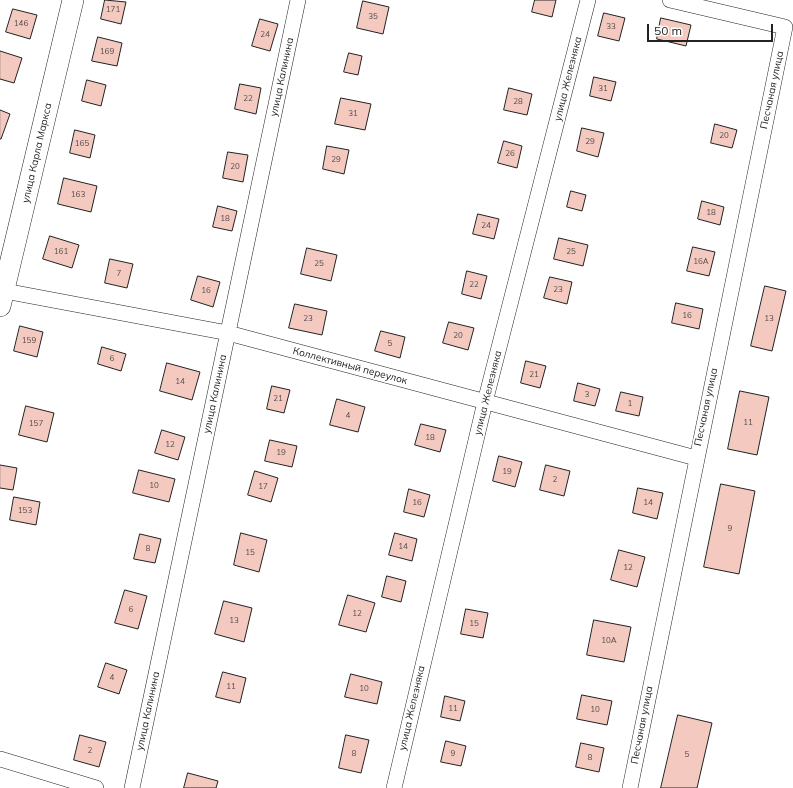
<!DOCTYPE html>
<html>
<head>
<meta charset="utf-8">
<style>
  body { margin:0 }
  #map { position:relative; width:793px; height:788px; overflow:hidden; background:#fff; font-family:Mulish,sans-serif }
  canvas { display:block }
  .scale { position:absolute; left:647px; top:24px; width:126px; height:18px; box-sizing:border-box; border:2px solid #222; border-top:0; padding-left:5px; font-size:12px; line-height:14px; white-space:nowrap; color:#222; -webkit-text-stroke:3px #fff; paint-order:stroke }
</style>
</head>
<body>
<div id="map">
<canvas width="793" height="788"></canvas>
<div class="scale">50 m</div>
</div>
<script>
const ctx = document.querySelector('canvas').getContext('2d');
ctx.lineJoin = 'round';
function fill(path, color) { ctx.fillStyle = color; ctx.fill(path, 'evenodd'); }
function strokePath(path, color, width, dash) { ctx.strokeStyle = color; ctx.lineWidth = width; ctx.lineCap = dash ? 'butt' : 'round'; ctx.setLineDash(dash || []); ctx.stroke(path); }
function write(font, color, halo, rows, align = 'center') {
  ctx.font = font + ' Mulish,sans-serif'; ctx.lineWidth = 3; ctx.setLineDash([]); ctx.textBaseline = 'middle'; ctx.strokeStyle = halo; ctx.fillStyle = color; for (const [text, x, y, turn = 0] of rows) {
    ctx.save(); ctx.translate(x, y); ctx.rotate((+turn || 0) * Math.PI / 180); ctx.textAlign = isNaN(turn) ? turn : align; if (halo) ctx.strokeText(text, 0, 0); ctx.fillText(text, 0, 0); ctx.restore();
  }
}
const building = new Path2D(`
  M105,0l21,2 -5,22 -20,-5z
  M535,0h21l-4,17 -20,-5z
  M363,1l26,6 -6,27 -26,-6z
  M13,9l24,6 -7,24 -24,-7z
  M604,13l21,5 -6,23 -21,-5z
  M661,18l30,7 -5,21 -29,-7z
  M260,19l18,5 -8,27 -18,-5z
  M98,37l24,6 -5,23 -25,-5z
  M0,51l22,7 -8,25 -14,-4z
  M349,53l13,3 -4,19 -14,-3z
  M594,77l22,5 -5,19 -21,-5z
  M87,80l19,5 -5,21 -19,-5z
  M240,84l21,4 -5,26 -21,-5z
  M509,88l23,6 -5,21 -23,-5z
  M341,98l30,6 -6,26 -30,-6z
  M0,110l10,4 -9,25h-1z
  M715,124l22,6 -5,18 -21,-5z
  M582,128l22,5 -6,24 -21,-6z
  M75,130l20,5 -5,23 -20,-5z
  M504,141l18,5 -5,22 -19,-5z
  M327,146l22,4 -5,24 -21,-5z
  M228,152l20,3 -5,27 -20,-4z
  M64,178l33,8 -6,26 -33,-8z
  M571,191l15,4 -4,16 -15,-4z
  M702,201l22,6 -4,18 -22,-6z
  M218,206l19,5 -5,20 -19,-4z
  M478,214l21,5 -5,20 -21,-5z
  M50,236l29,9 -7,23 -29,-9z
  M559,238l29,7 -5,21 -29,-7z
  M693,247l22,5 -6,24 -22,-5z
  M307,248l30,7 -6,26 -30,-7z
  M110,259l23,5 -6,24 -22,-5z
  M467,271l20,5 -6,23 -19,-5z
  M198,276l22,6 -7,25 -22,-7z
  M550,277l22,5 -5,22 -23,-6z
  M765,286l21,5 -14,60 -21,-5z
  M676,303l27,6 -4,20 -27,-6z
  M295,304l32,7 -5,24 -33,-7z
  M449,322l25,6 -6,22 -25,-7z
  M20,326l23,6 -6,25 -23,-6z
  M381,331l24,6 -5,21 -25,-7z
  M102,347l24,7 -5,17 -23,-7z
  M526,361l20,5 -6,22 -19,-5z
  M167,363l33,9 -8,28 -32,-9z
  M578,383l22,6 -5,17 -21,-5z
  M272,386l18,4 -6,23 -17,-4z
  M740,391l29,6 -12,58 -29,-6z
  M621,392l22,5 -4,19 -23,-5z
  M337,399l28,8 -7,25 -28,-7z
  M26,406l28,7 -7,29 -28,-7z
  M421,424l25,6 -6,22 -25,-7z
  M162,430l23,7 -7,23 -23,-7z
  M270,440l27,6 -5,21 -27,-6z
  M499,456l23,6 -7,25 -22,-6z
  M0,465l17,3 -4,22 -13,-2z
  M546,465l24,6 -6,25 -24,-6z
  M139,470l36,9 -6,23 -36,-9z
  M255,471l23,7 -7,24 -23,-7z
  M721,484l34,7 -16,83 -35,-7z
  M638,488l25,5 -6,26 -24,-6z
  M409,489l21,6 -6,22 -20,-5z
  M14,497l26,5 -4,23 -26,-5z
  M241,533l26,7 -8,32 -25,-7z
  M395,533l22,6 -5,22 -23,-6z
  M140,534l21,5 -6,24 -21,-4z
  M619,550l26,7 -8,30 -26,-7z
  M387,576l19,5 -5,21 -19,-5z
  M125,590l22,6 -9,33 -23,-6z
  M348,595l27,8 -9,29 -27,-7z
  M224,601l28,7 -8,34 -29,-8z
  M466,609l22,4 -5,25 -22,-4z
  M594,620l37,7 -7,35 -37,-7z
  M106,663l21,7 -8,24 -21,-7z
  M223,672l23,6 -6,25 -24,-6z
  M351,674l31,8 -5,22 -32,-7z
  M582,695l30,6 -5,24 -30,-6z
  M445,696l20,5 -5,20 -19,-4z
  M678,715l34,8 -15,65h-36z
  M80,735l26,7 -7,25 -25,-7z
  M346,735l23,5 -8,33 -22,-5z
  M446,741l20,5 -5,20 -20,-4z
  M581,743l23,5 -5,24 -23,-5z
  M188,773l30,8 -2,7h-32z`);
const minor = new Path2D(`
  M0,290l228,43 468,125
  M0,759l96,29
  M132,788l166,-788
  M394,788l91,-386 103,-402
  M630,788l155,-761 -115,-27`);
const secondary = new Path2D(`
  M0,306l73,-306`);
const numberNames = [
  ["171",113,10],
  ["35",373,17],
  ["146",21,24],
  ["33",611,27],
  ["24",265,35],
  ["169",107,52],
  ["31",603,89],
  ["22",248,99],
  ["28",518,102],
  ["31",353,114],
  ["20",724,136],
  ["29",590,142],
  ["165",82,144],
  ["26",510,154],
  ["29",336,160],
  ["20",235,167],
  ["163",78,195],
  ["18",711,213],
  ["18",225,219],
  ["24",486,226],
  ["161",61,252],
  ["25",571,252],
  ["16А",701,262],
  ["25",319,264],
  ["7",119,274],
  ["22",474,285],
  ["23",558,290],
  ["16",206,291],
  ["16",687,316],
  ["23",308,319],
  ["13",769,319],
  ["20",458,336],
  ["159",29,341],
  ["5",390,344],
  ["6",112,359],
  ["21",534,375],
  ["14",180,382],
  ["3",587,395],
  ["21",278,399],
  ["1",630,404],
  ["4",348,416],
  ["11",748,423],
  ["157",36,424],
  ["18",430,438],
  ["12",170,445],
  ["19",281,453],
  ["19",507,472],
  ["2",555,480],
  ["10",154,486],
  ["17",263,487],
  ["16",417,503],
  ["14",648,503],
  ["153",25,511],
  ["9",730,529],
  ["14",403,547],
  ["8",148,549],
  ["15",250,553],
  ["12",628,568],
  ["6",131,610],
  ["12",357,614],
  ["13",234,621],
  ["15",474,624],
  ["10А",609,641],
  ["4",112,678],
  ["11",231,687],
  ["10",364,689],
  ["11",453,709],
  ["10",595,710],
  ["2",90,751],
  ["8",354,754],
  ["9",453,754],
  ["5",687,755],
  ["8",590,758]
];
const streetNames = [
  ["улица Калинина",282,77,-78],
  ["улица Железняка",568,79,-76],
  ["Песчаная улица",772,90,-78],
  ["улица Карла Маркса",37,153,-77],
  ["Коллективный переулок",350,366,15],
  ["улица Железняка",488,393,-76],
  ["улица Калинина",215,394,-78],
  ["Песчаная улица",706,407,-78],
  ["улица Железняка",412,708,-77],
  ["улица Калинина",148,711,-78],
  ["Песчаная улица",642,725,-79]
];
fill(building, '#f3c9c0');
strokePath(building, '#222', 1);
strokePath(minor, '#222', 16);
strokePath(secondary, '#222', 22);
strokePath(minor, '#fff', 15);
strokePath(secondary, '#fff', 21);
write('8px', '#564c4a', null, numberNames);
write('10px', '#222', '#fff', streetNames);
</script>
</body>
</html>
